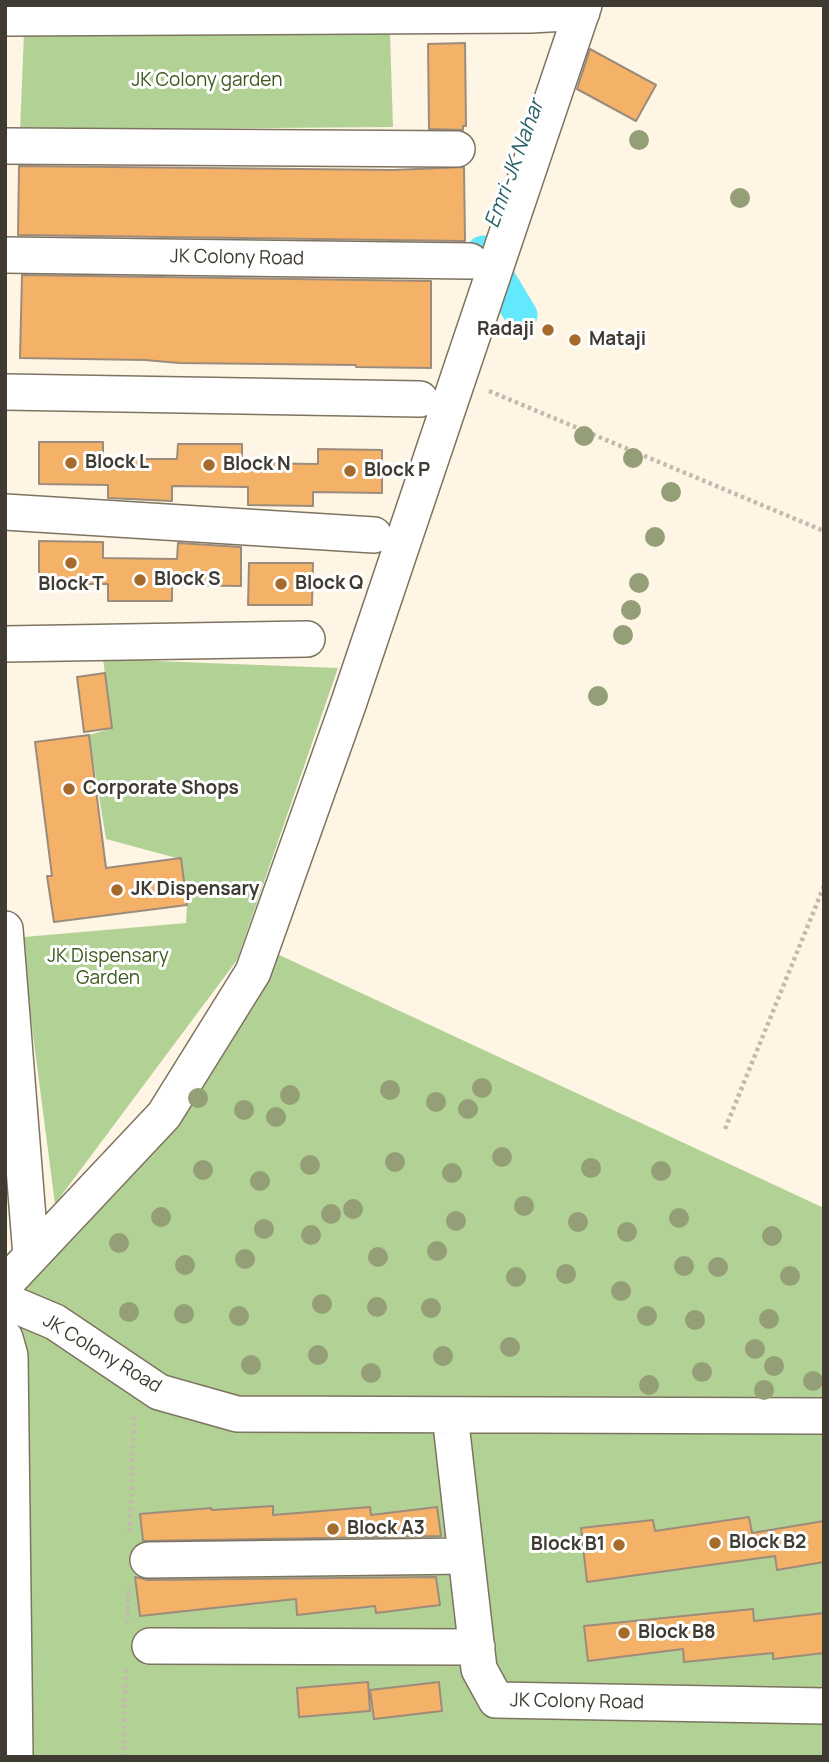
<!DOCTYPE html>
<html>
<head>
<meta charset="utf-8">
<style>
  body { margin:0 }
  #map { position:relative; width:829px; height:1762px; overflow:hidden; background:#fef5e4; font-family:Manrope,sans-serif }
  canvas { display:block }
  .frame { position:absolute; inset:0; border:7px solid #3f3b32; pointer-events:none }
</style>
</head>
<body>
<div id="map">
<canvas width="829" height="1762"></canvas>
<div class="frame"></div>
</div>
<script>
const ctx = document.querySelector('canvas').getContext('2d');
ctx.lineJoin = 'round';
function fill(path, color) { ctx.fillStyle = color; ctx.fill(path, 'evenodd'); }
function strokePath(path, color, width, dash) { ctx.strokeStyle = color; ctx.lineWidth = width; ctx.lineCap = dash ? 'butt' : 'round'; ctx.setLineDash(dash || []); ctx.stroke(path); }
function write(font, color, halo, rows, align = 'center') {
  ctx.font = font + ' Manrope,sans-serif'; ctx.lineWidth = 6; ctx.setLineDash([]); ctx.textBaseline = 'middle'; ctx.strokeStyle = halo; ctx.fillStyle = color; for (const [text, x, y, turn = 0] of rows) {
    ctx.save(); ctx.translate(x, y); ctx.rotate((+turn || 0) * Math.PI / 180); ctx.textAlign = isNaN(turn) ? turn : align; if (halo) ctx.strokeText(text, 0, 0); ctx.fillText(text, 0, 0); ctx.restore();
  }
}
const green = new Path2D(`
  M24,33l366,1 3,93 -373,3z
  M103,659l235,9 -101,292 -182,244 -25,-192 -6,-75 162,-14 1,-18 -7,-46 -74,-20 -17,-104 23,-7z
  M262,947l562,261v549h-808l-11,-473 159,-169z`);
const canal = new Path2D(`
  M483,252l38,63`);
const building = new Path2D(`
  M465,43l1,83h-3v4l-34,-1 -1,-85z
  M590,49l66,36 -20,36 -59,-32z
  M19,166l374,4 71,-3 1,74 -447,-6z
  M22,275l409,6v87l-75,-1v-2l-177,-2 -34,-3 -125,-2z
  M39,442h64v17h74l1,-15h64v19l76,1v-15l64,1v43l-69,-1v14l-65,-1v-18l-76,-1v15l-64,-3v-13l-69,-1z
  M39,541l64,1v16l74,1 1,-16 63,4v39l-69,-1v16h-64v-17h-69z
  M249,563h64l-1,42h-64z
  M105,673l7,55 -28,4 -7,-55z
  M89,735l17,133 75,-10 6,47 -133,17 -7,-46h5l-17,-134z
  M273,1506v9l97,-8 1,8 66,-8 4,29 -298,5 -3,-27 71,-6 1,2z
  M749,1517l3,16 72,-12v41l-47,8 -2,-14 -188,26 -6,-54 72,-8 2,11z
  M135,1577l13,3 288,-3 4,28 -64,8 -1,-7 -78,9 -1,-16 -156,17z
  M753,1609l1,12 70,-8v40l-51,6v-6l-89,9 -1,-13 -95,12 -4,-35z
  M368,1682l2,29 -71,6 -2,-29z
  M439,1682l3,29 -68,8 -4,-29z`);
const path = new Path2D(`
  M489,391l335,140
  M725,1129l99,-243
  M130,1532l4,-117
  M127,1623l2,-37
  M123,1757l3,-90`);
const minor = new Path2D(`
  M5,18l526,-3 51,-3
  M5,146l452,3
  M5,255l465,6
  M5,392l415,7
  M5,512l369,23
  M5,644l302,-5
  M5,929l26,327
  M5,1284l159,-169 89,-143 95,-267 236,-700
  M5,1301l50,21 104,70 78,22 587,2
  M5,1338l5,18 5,401
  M450,1415l29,254 17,31 328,6
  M148,1560l318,-4
  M150,1646l327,1`);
const trees = [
  [639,140],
  [740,198],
  [584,436],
  [633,458],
  [671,492],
  [655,537],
  [639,583],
  [631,610],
  [623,635],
  [598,696],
  [482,1088],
  [390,1090],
  [290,1095],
  [198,1098],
  [436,1102],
  [468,1109],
  [244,1110],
  [276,1117],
  [502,1157],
  [395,1162],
  [310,1165],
  [591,1168],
  [203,1170],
  [661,1171],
  [452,1173],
  [260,1181],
  [524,1206],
  [353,1209],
  [331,1214],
  [161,1217],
  [679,1218],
  [456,1221],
  [578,1222],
  [264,1229],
  [627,1232],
  [311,1235],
  [772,1236],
  [119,1243],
  [437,1251],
  [378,1257],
  [245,1259],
  [185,1265],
  [684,1266],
  [718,1267],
  [566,1274],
  [790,1276],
  [516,1277],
  [621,1291],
  [322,1304],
  [377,1307],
  [431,1308],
  [129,1312],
  [184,1314],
  [239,1316],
  [647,1316],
  [769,1319],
  [695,1320],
  [510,1347],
  [755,1349],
  [318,1355],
  [443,1356],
  [251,1365],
  [774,1366],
  [702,1372],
  [371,1373],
  [813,1381],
  [649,1385],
  [764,1390]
];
const markers = [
  [548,330,7,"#a66a2d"],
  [575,340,7,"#a66a2d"],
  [71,463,7,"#a66a2d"],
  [209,465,7,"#a66a2d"],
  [350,471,7,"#a66a2d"],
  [71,563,7,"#a66a2d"],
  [140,580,7,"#a66a2d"],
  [281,584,7,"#a66a2d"],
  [69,789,7,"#a66a2d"],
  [117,890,7,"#a66a2d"],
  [333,1529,7,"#a66a2d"],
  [715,1543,7,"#a66a2d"],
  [619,1545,7,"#a66a2d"],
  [624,1633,7,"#a66a2d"]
];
const parkNames = [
  ["JK Colony garden",207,81],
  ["JK Dispensary",108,957],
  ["Garden",108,979]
];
const streetNames = [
  ["JK Colony Road",237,258,1],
  ["JK Colony Road",102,1354,31],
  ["JK Colony Road",577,1702,1]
];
const poiNames = [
  ["Radaji",534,330,"right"],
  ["Mataji",589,340],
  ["Block L",85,463],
  ["Block N",223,465],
  ["Block P",364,471],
  ["Block S",154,580],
  ["Block Q",295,584],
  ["Block T",71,585,"center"],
  ["Corporate Shops",83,789],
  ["JK Dispensary",131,890],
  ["Block A3",347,1529],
  ["Block B2",729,1543],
  ["Block B1",605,1545,"right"],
  ["Block B8",638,1633]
];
const waterNames = [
  ["Emri-JK Nahar",515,164,-70]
];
fill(green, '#b2d295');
strokePath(canal, '#63e9fe', 33);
fill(building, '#f4b168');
strokePath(building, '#9d8c7c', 2);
strokePath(minor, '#7d7360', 38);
strokePath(path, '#c2baac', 4.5, [3.5, 3.5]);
strokePath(minor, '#fff', 35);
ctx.fillStyle = '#949f77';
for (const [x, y] of trees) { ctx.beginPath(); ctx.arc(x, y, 10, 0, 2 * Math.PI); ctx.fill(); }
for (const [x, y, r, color] of markers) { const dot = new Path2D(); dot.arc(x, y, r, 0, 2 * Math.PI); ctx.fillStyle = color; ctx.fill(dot); strokePath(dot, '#fff', 2.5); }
write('19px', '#3d581e', '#fff', parkNames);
write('19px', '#3f3b32', '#fff', streetNames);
write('bold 19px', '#3f3b32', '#fff', poiNames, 'left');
write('italic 21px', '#296069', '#fff', waterNames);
</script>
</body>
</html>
